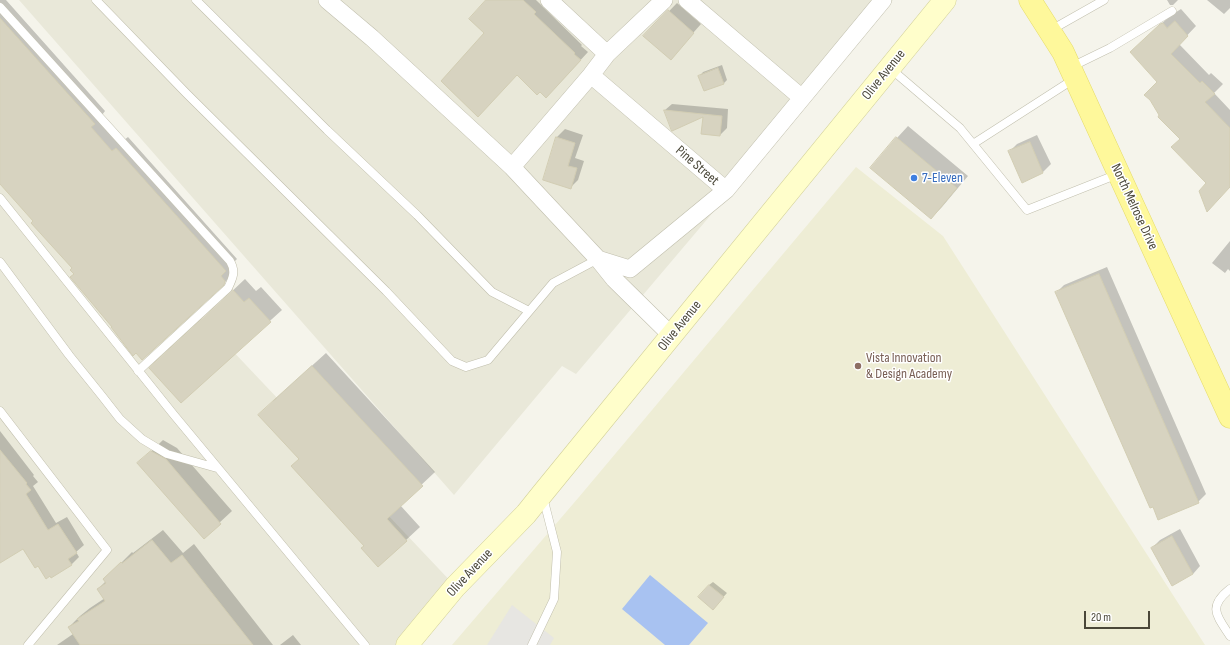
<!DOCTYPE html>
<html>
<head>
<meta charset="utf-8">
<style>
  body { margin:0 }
  #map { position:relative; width:1230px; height:645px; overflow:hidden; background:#f5f4eb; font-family:"Sofia Sans Condensed",sans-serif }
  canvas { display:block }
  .scale { position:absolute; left:1084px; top:611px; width:66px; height:18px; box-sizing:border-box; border:2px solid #4a4738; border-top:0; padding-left:5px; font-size:12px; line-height:14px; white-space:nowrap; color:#4a4738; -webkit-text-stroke:3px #fff; paint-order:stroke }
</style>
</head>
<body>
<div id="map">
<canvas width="1230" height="645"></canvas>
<div class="scale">20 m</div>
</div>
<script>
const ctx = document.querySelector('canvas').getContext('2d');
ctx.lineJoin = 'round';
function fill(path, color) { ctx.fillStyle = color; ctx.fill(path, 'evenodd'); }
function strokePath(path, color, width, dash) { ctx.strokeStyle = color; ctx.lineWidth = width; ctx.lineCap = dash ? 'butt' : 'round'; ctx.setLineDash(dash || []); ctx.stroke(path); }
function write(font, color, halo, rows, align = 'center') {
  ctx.font = font + ' "Sofia Sans Condensed",sans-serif'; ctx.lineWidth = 3; ctx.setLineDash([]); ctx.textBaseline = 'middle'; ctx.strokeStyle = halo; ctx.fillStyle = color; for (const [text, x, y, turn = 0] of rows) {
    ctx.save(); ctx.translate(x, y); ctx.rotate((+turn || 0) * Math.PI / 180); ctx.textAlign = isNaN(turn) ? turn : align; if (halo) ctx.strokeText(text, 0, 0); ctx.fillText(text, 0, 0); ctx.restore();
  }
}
const residential = new Path2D(`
  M19,0h874l-317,374 -14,-8 -108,129z
  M0,105l456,482 -49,58h-407z`);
const education = new Path2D(`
  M856,167l87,69 262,409h-753l127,-148z`);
const parking = new Path2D(`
  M512,605l42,33 -4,7h-63z`);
const water = new Path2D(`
  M650,575l58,48 -19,22h-24l-43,-36z`);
const shadow = new Path2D(`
  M0,0h6l99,111 -3,4 22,25 4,-3 109,122 -5,5 3,8 -12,12 -110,43 -38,-53 -2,-6 -39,-47 -34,-38z
  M488,0h48l46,45 -1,1 7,6 -34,37 -68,-56z
  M1167,0h11l-5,5h-3z
  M1207,0h23v8l-6,6z
  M677,3l24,21 -23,26 -33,-14z
  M1181,9l15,17 -17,18 30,31 2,-2 12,11 -9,9 16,17v76l-22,-3 -27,-44 -23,-57 -18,-39 30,-27z
  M722,65l5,15 -3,3 -24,-7 3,-4z
  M672,104l56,5 -1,19 -7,7 -16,-20 -39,-5z
  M908,126l60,50 -26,31 -11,11 -59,-50 25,-30z
  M565,129l18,6 -8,23 9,3 -6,19 -8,8 -26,-9 13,-42z
  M1037,135l14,29 -8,8 -21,9 -13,-29 8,-8z
  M1230,241v30l-2,-2 -3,4 -13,-10z
  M1107,267l99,227 -8,8 -142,-209 8,-8z
  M245,279l11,12 5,-4 21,23 -101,91 -19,-44z
  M326,353l109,119 -35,33 20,22 -14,13 -41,5 -65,-86 -27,-58z
  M0,431l34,44 -1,1 5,6 -5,4 23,37 11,-6 17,28 -8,7 3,5 -8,8h-33l-15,-18 -23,15z
  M163,440l14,8 55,63 -28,26 -65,-74z
  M1180,529l20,37 -7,8 -41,-26 8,-8z
  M163,530l20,23 11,-9 79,101h-216l16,-11 -4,-7 11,-11 10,-8 15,-10 -7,-9 8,-8 -1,-2 27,-27 1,1z
  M713,582l14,11 -11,12 -7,-20z
  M293,635l8,10h-21z`);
const building = new Path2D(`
  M486,0h37l13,12 -2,2 41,39 -1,1 7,6 -35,38 -6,-6 -3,3 -20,-20 -39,42 -37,-36 43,-48 -15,-14z
  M668,10l26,23 -23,27 -28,-24z
  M0,18l95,106 -4,3 21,24 4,-3 110,123 -5,5 4,5 -1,4 -82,75 -6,-7 -3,3 -22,-29h1l-42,-50 4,-3 -4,-4 2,-2 -41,-45 2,-2 -33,-37z
  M1175,21l13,15 -17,18 29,29 2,-2 13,13 -10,8 25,26v59l-23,25 -8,-21 7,-8 -35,-36 9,-8 -22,-22 1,-2 -9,-15 -6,-5 13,-13 -27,-30 30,-28 3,-1 4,5z
  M718,68l6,16 -20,7 -6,-15z
  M664,110l58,6 -2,20 -19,-2 2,-17 -31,14z
  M556,137l19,6 -7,23 9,2 -6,21 -28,-9z
  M896,137l61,51 -26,31 -61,-51z
  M1030,142l13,31 -21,10 -14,-32z
  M1099,274l100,229 -41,17 -5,-13 -3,1 -95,-216z
  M233,290l11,12 5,-4 22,24 -90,81 -32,-35z
  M312,366l111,120 -36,33 20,22 -29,26 -17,-19 3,-2 -73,-80 8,-7 -41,-44z
  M0,450l27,33 -1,1 5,6 -5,4 22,36 10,-6 19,29 -9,6 4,6 -21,13 -1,-2 -4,3 -8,-13 -3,2 -12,-19 -23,14z
  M151,451l15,8 55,65 -17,15 -67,-76z
  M1172,536l21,38 -21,12 -21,-38z
  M152,540l19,23 11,-8 71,90h-173l-12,-18 11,-6 -2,-2 28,-18 -8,-12 9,-6 -3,-4 18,-17 1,1z
  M709,585l15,12 -11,13 -15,-13z`);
const service = new Path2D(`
  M96,0l91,94 199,197 66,70 14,6 22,-7 65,-77 45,-24
  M196,0l131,130 90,85 75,77 37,19
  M0,7l230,254c6,10 3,17 -2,27l-90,83
  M1051,30l53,-30
  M1071,67l39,-19 62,-37
  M891,69l69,59 67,82 91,-36
  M973,144l101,-65
  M0,198l174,217 191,230
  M0,262l69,93 33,41 18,23 22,20 25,15 50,14
  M0,411l107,139 -79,95
  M1230,589c-23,18 -13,27 0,47
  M532,645l22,-46 3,-47 -14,-55`);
const minor = new Path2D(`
  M327,0l45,38 140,129 86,92 32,10 96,-79 157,-190
  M549,0l58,54
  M687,0l115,98
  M591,75l135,115
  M512,167l79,-92 16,-21 57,-54
  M598,259l16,20 58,57`);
const secondary = new Path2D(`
  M407,645l48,-58 71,-73 16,-20 403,-494`);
const primary = new Path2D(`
  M1030,0l33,52 167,365`);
const markers = [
  [914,178,4,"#3f7fe0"],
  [858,366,4,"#8d6e63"]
];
const streetNames = [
  ["Olive Avenue",884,75,-51],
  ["Pine Street",697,166,41],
  ["North Melrose Drive",1134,207,65],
  ["Olive Avenue",680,326,-51],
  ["Olive Avenue",470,573,-47]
];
const shopNames = [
  ["7-Eleven",922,178]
];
const educationNames = [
  ["Vista Innovation",866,358],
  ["& Design Academy",866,374]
];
fill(residential, '#e9e8d9');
fill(education, '#eeedd5');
fill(parking, '#e7e6e2');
fill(water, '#a8c2f1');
fill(shadow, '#0003');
fill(building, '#d7d3c0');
strokePath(building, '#d2cdb3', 1);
strokePath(service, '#c1bfad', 9);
strokePath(minor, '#c1bfad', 18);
strokePath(secondary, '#d2d098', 23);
strokePath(primary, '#e5db69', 23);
strokePath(service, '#fff', 8);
strokePath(minor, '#fff', 17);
strokePath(secondary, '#fffecb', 22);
strokePath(primary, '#fef89b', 22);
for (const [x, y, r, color] of markers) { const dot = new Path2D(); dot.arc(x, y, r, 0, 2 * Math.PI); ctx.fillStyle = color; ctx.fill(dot); strokePath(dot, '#fff', 1.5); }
write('14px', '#4a4738', '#fff', streetNames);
write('14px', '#366cbe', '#fff', shopNames, 'left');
write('14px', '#785e54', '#fff', educationNames, 'left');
</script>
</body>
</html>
